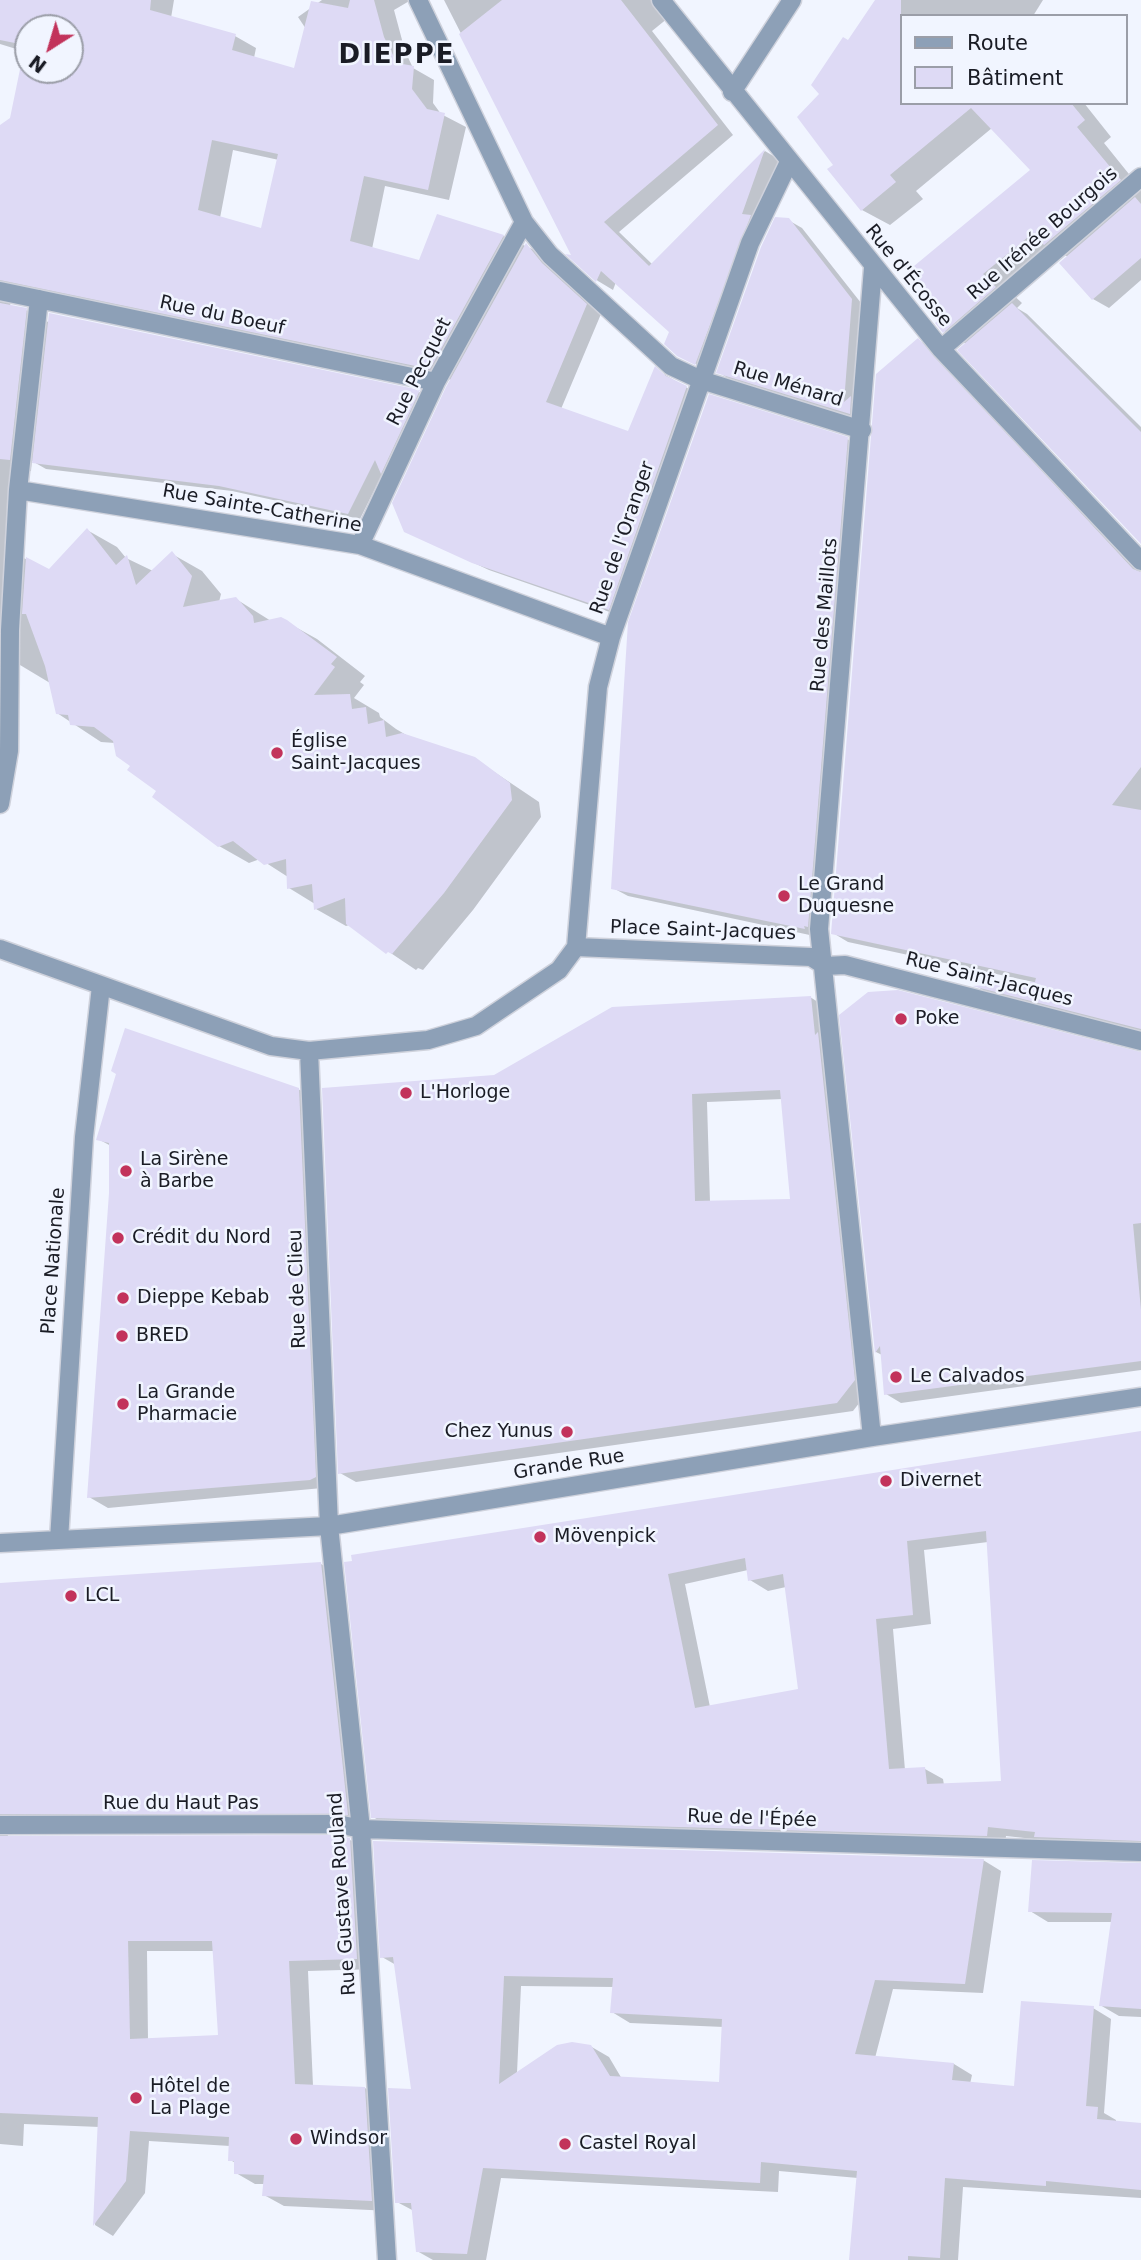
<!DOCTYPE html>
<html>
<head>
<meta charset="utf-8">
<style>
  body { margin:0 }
  #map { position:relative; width:1141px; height:2260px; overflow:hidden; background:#f1f5ff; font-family:"DejaVu Sans",sans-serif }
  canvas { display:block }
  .legend { position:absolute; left:900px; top:14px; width:228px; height:91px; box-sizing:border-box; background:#f1f5ff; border:2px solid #9b9ea8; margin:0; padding:9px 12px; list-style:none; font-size:21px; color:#1a1c25 }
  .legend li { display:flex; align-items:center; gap:14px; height:35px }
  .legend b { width:35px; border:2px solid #9b9ea8 }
  .north { position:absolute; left:14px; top:14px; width:70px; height:70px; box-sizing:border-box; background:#f1f5ff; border:2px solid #9b9ea8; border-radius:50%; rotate:217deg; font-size:19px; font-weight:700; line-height:28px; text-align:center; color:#1a1c25 }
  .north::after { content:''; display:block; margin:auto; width:24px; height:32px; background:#c2335b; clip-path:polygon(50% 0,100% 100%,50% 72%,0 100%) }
</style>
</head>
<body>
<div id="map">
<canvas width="1141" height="2260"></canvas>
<ul class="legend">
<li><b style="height:9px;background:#8da0b7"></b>Route</li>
<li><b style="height:19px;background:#dedaf5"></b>Bâtiment</li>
</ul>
<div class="north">N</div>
</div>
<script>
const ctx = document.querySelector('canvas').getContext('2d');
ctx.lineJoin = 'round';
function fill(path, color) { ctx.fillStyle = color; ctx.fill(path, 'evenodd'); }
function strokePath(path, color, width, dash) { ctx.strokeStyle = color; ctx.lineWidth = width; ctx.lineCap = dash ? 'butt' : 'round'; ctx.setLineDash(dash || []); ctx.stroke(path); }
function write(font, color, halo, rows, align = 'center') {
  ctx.font = font + ' "DejaVu Sans",sans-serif'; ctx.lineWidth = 5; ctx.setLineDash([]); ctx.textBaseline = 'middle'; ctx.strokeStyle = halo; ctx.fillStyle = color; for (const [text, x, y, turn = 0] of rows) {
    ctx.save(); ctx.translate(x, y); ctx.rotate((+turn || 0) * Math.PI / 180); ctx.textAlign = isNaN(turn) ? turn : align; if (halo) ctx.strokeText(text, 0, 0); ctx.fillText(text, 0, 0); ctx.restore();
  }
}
const shadow = new Path2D(`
  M0,0h174l-3,18 64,18 21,12 -2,10 41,12 11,-41 -8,-12 24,-17h89l-17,10 11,41 8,17 21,12 -1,23 8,11 25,13 -17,73 -64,-14 -13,63 48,13 18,-46 65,20 38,17 16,21 44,40 -40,95 68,24 26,-64 46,27 -77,221 -135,-47 -84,-39 47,-151 -427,-89 -13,5 -2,10 16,4 24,13 369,69 11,6 -37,81 -10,-6 -23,46 -128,-28 -186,-22 -14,-8 -1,10h-7l-8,83 33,17 38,-41 30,17 9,11 27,13 19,-17 30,17 19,23 -2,8 17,-3 35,22 10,-2 36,20 48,37 -5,6 4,3 -10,13 25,15 1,4 16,12 17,10 62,20 64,43 2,15 -68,93 -50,60 -5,-2 -2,2 -67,-45 -3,1 -30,-17 -1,-5 -26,-16 -1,-11 -28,-18 -11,4 -30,-17 -87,-80 -17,-23 -14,-1 -44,-29 -7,-30 -30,-18 -1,16 -16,1 -3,34v-587l9,2 17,-79 -26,-8zM28,28h42v42h-42zM233,150l46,10 -16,71 -43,-13z
  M444,0h227l-3,18 -16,13 81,104 -114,97 34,33 112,-114 15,9 -14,65 -54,147 -34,-17 -7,-23 -55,-50 -3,8 -15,-9 -26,-24 3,1z
  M878,0h165l-10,16h-132v87h183l27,34 -7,6 37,46v91l-32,28 -16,-9 -25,-42 -10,-6 -49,40 13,12 -5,5 10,6 114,113v115l-175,-198 -22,-13 88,-160 -40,-43 -76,63 7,8 -33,26 -28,-15 -27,-45 -14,-71 27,-52z
  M788,220l14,8 63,80 -2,112 -132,-40 -13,-8z
  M918,340l15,9 208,223v461l-152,-39 -11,-7 60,-4 -190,-41 -15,-9z
  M847,439l15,9 -43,489 -191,-41 -15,-8z
  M810,997l16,10 44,382 -17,22 -497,71 -16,-9 154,-396zM783,1099l9,102 -82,1 -3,-100z
  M841,1016l300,37v317l-240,33 -15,-9 -4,-39 -6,-3z
  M298,1089l19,11 16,387 -225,21 -19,-11 22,-304v-47l-13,-7z
  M1141,1433v417l-87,-3 -11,-7 -37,-4 -1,10 -614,-19 -18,-10 -27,-254zM988,1542l15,241 -59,2 -1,-6 -18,-10 -20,1 -12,-141 38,-5 -7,-74zM748,1570l2,10 18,11 18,-4 14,104 -90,16 -25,-123z
  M321,1564l19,11 27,250 -357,5 -3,8 343,2 19,11 7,118 -68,2 5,115 52,2 19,12 7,111 -107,-5 -20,-11 1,-11h-10l-19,-11v-10l-6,-3v-14l-81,-5 -4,52 -32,43 -18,-11 5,-98 -76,-3 -1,22 -23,-2v-559zM147,1951h67l6,86 -72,3z
  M983,1860l18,11 -18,122 -90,-4 -18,69 79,6 18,11 -2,9 46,4 77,-80 18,11 -7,94 12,7v3l25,2v73l-178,-11 -5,73h-107l7,-82 -79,-7 -1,21 -277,-14 -15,82h-53l-16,-9 -3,-40 -17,-9 16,-112 -17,-125 -14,-8zM521,1986l93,1 -2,25 18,11 94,4 -3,56 -99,-4 -13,-22 -19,-11 -73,27z
  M1141,1865v152l-22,-1 -19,-11 12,-83h-64l-18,-11z`);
const building = new Path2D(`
  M0,0h151l-1,10 86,24 -4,16 62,18 17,-67 37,7 2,-8h24l10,37 13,26 17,3 -2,23 15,20 18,4 -17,77 -64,-14 -14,65 69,19 18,-46 67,21 -74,134 -430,-89v-155l10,-7 15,-73 -25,-5zM28,28h42v42h-42zM212,140l66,14 -17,74 -63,-18z
  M502,0h119l97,125 -114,97 45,44 116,-117 -23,65 9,1 -56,150 -18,-9 -13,-12 5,-12 -68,-61 -5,11 -31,-28 6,1 -112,-221z
  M875,0h26v103h170l14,17 -8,7 44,53 -77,65 -11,-12 -50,41 13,13 -53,46 -8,-10 10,-8 -37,-44 122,-101 -59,-62 -81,67 6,7 -35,29 -34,-42 6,-4 -36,-48 22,-23 -8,-9 32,-48 5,3z
  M1135,197l6,7v54l-49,42 -33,-37z
  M775,217l14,1 63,81 -8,103 7,-6 -1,18 -134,-41 45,-126z
  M526,243l16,20 45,41 -41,98 82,29 27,-65 11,10 21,10 -78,224 -137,-47 -68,-31 -12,-29 54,-116z
  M0,303l27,5 -17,152 -10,-1z
  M1012,303l129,129v112l-184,-194z
  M49,313l371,77 -39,84 -6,-14 -27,54 -129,-28 -187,-23z
  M918,338l215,231 8,3v195l-29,38 29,5v219l-169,-43 63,-4 1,-4 -205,-44 45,-560z
  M709,394l139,43 -40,490 -4,-1 1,3 -194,-40 17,-267z
  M87,528l29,37 11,-10 9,30 36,-34 20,25 -9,31 53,-10 17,19 1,7 27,-6 6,3 50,37 -6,7 4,3 -21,28 36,-1 2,15 14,-2 2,17 16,-4 2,17 16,-4 73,24 35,26 2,17 -68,93 -52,61 -4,-2 -2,2 -40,-30 -1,-26 -31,12 -2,-26 -25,5 -1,-30 -22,6 -31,-24 -15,6 -66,-50 4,-6 -29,-21 3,-4 -14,-10 -3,-15 -19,-14 -24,-2 -2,-10 -12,-1 -11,-48 -19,-52h-4l4,-57 23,12z
  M898,990l243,62v171l-8,1 8,86v51l-257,34 -4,-49 -5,7 -36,-338 29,-23z
  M811,996l4,39 3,-3 37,348 -18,23 -499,71 -16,-386 172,-13 118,-68zM780,1090l10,109 -95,2 -3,-107z
  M125,1028l174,60 17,389 -6,3 -223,18 22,-305v-50l-13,-3 20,-66 -5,-3z
  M1141,1431v410l-107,-4 1,-5 -47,-5 -1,9 -616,-18 -27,-256 8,-1 -1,-6zM986,1531l15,250 -74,3 -2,-17 -36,2 -13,-150 37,-4 -6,-74zM745,1558l3,23 35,-7 15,115 -103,19 -27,-134z
  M321,1562l27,253 -348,-1v-231z
  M337,1835l13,3 7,121 -68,2 6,123 70,3 7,114 -110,-5 2,-21 -30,-1v-13h-6l1,-24 -99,-6 -4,50 -33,45 5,-109 -98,-4v-277zM128,1941h84l6,94 -88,4z
  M373,1841l611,18 -19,125 -90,-4 -20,74 99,9 -2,17 62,6 7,-85 73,5 -8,100 12,1 -1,12 44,4v67l-95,-9v5l-101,-8 -5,80 -32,-2v4h-59l8,-89 -96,-9 -1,21 -277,-15 -16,86 -51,-2 -5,-49h-16l-7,-115 23,1 -18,-132 -13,1zM504,1976l109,2 -3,35 112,6 -3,63 -109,-6 -19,-31 -19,-3 -15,3 -58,39z
  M1032,1860l109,3v146l-42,-3 13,-93 -84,-1z`);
const street = new Path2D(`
  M418,0l106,222 26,33 121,111 30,14 161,50
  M661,0l280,349 200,212
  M732,92l60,-92
  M0,291l436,91
  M941,349l200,-172
  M18,490l342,55 251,92
  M360,545l76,-163 88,-160
  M0,804l9,-53 1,-121 8,-140 21,-191
  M576,947l22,-260 13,-50 139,-394 39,-81
  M576,947l235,10 14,9
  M0,949l271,97 38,5 119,-11 48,-14 83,-56 17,-23
  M825,966l20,-1 296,76
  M309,1051l20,475 32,303 26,431
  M872,1437l-53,-508 54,-661
  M59,1540l25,-403 17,-151
  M0,1543l329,-17 543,-89 269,-40
  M0,1825l338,-1 23,5 780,23`);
const markers = [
  [277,753,7,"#c2335b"],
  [784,896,7,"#c2335b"],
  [901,1019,7,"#c2335b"],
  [406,1093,7,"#c2335b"],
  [126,1171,7,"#c2335b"],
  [118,1238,7,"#c2335b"],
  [123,1298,7,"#c2335b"],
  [122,1336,7,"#c2335b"],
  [896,1377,7,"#c2335b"],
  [123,1404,7,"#c2335b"],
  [567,1432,7,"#c2335b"],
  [886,1481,7,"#c2335b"],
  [540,1537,7,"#c2335b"],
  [71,1596,7,"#c2335b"],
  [136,2098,7,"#c2335b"],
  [296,2139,7,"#c2335b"],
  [565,2144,7,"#c2335b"]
];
const streetNames = [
  ["Rue Irénée Bourgois",1043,234,-41],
  ["Rue d'Écosse",908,276,51],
  ["Rue du Boeuf",222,316,12],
  ["Rue Pecquet",420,372,-63],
  ["Rue Ménard",788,385,17],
  ["Rue Sainte-Catherine",262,509,10],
  ["Rue de l'Oranger",623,538,-71],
  ["Rue des Maillots",825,615,-85],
  ["Place Saint-Jacques",703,931,2],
  ["Rue Saint-Jacques",989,980,14],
  ["Place Nationale",54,1261,-86],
  ["Rue de Clieu",298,1289,-92],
  ["Grande Rue",569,1465,-9],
  ["Rue du Haut Pas",181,1804],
  ["Rue de l'Épée",752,1819,2],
  ["Rue Gustave Rouland",343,1894,-94]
];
const poiNames = [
  ["Église",291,742],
  ["Saint-Jacques",291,764],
  ["Le Grand",798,885],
  ["Duquesne",798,907],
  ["Poke",915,1019],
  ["L'Horloge",420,1093],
  ["La Sirène",140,1160],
  ["à Barbe",140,1182],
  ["Crédit du Nord",132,1238],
  ["Dieppe Kebab",137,1298],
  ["BRED",136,1336],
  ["Le Calvados",910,1377],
  ["La Grande",137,1393],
  ["Pharmacie",137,1415],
  ["Chez Yunus",553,1432,"right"],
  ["Divernet",900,1481],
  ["Mövenpick",554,1537],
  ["LCL",85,1596],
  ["Hôtel de",150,2087],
  ["La Plage",150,2109],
  ["Windsor",310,2139],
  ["Castel Royal",579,2144]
];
const districtNames = [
  ["DIEPPE",397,56]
];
fill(shadow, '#0003');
fill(building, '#dedaf5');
strokePath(street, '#cfd2dc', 21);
strokePath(street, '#8da0b7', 18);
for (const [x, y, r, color] of markers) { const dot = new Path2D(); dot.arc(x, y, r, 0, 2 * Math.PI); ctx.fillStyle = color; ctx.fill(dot); strokePath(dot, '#f1f5ff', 2.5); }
write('19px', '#1a1c25', '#f1f5ff', streetNames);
write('19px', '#1a1c25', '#f1f5ff', poiNames, 'left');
ctx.letterSpacing = '2px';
write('bold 26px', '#1a1c25', '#f1f5ff', districtNames);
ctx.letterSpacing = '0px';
</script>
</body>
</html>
